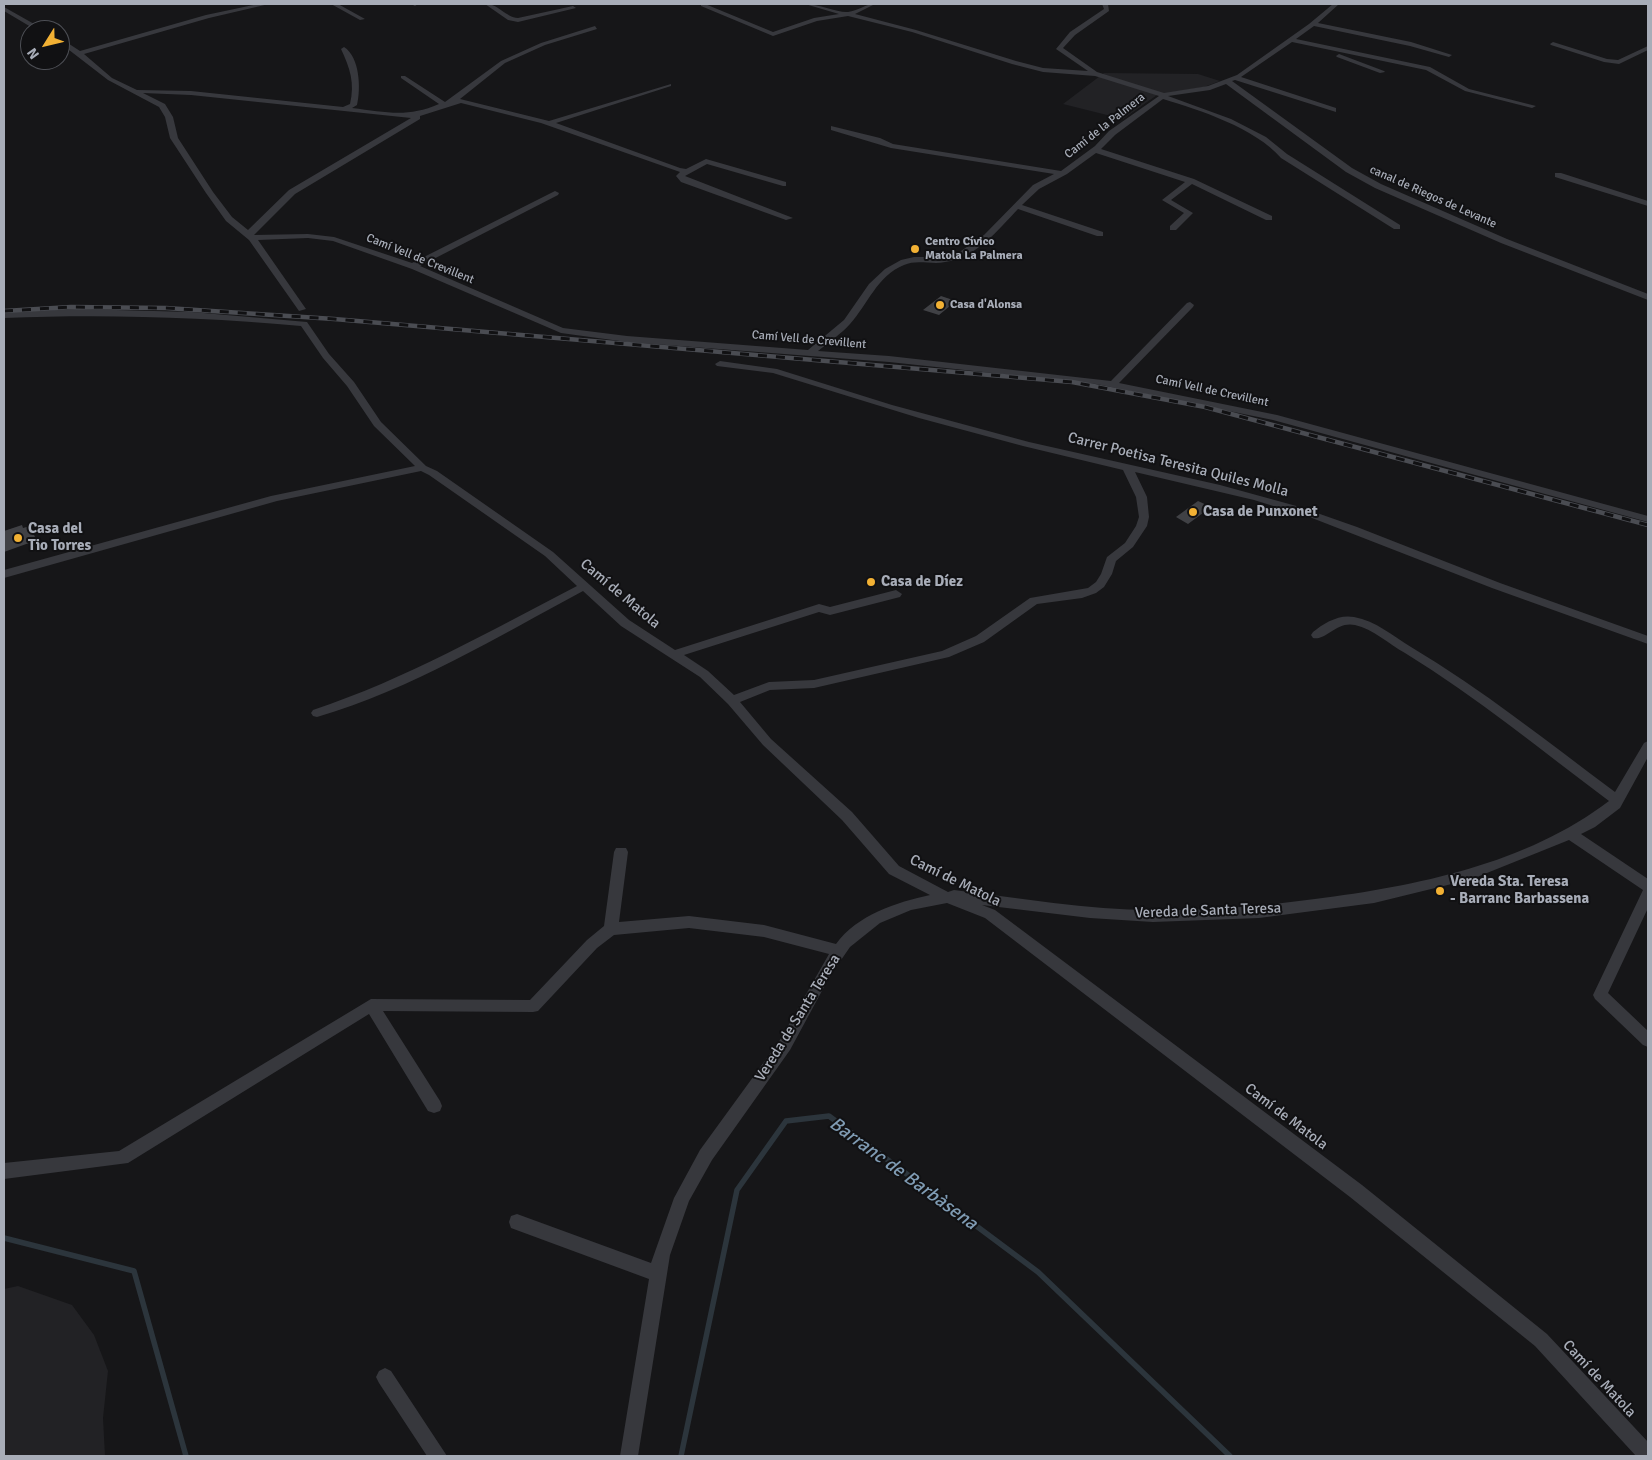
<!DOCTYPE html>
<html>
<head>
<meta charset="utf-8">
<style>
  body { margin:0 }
  #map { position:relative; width:1652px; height:1460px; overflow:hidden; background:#161618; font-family:Signika,sans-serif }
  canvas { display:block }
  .frame { position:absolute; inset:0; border:5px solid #a8adb8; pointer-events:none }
  .north { position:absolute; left:20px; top:20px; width:50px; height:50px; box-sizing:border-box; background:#111113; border:1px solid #4d4f55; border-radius:50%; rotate:234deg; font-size:14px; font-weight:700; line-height:20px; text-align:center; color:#a8adb8 }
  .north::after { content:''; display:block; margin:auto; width:18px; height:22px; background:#f2b134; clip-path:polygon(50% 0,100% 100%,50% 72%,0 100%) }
</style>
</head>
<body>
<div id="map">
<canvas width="1652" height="1460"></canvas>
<div class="frame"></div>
<div class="north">N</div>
</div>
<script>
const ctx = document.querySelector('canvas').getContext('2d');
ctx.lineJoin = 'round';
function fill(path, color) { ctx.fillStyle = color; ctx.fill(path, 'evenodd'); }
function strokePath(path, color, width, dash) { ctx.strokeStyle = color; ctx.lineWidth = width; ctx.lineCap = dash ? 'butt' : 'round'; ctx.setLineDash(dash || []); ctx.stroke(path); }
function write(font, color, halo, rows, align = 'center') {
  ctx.font = font + ' Signika,sans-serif'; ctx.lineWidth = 4; ctx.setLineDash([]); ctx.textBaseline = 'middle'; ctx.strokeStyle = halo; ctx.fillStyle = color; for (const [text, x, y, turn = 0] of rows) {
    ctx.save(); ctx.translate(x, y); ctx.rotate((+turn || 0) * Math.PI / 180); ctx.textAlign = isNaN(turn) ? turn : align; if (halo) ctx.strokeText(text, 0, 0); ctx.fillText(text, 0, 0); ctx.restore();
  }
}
const built = new Path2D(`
  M1104,73l94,1 22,7 -16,6 -47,8 -34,24 -60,-15z
  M18,1286l54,19 22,30 14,36 -5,47 2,38h-101v-167z`);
const stream = new Path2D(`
  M4,1238l130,33 52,185
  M681,1456l56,-266 49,-69 43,-5 209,156 192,184`);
const building = new Path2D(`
  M941,296l15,5 -17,14 -16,-5z
  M1198,501l13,6 -23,17 -12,-7z
  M22,525l1,3 7,-2 5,11 -7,2 1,4 -25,9v-21z`);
const minor = new Path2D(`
  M258,4h11l-60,14 -125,36 28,24 25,12 54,1 152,16 7,-3c5,-21 0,-36 -9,-55l3,-2c16,10 17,42 13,58l-5,3c34,4 55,10 87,-4l-38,-26v-2h4l40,26 56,-41 40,-18 54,-17 2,3 -52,16 -40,18 -45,36 89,22 122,-37v2l-115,37 124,45 6,1 20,-10 80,23v4h-3l-76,-22 -22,12 108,42 -7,2 -105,-38 -5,-6 4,-4 -139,-49 -80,-20 -41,13v3l-125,75 -41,41 54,-1 26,3 78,26 143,-72 4,2 -1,2 -138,71 143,62 64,8 181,14 36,-30 25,-36 16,-15 16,-9 13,-3h30l17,-6 23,-16 49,-50 21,-11 -163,-26 -60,-18v-4l49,12 13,6 168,27 34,-25 14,-15 50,-35 -64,-20 -52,-4 -31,-8 -100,-32 -64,-16 -31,5 -44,15 -72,-30v-2h4l68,28 41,-14 25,-4 -34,-10c14,0 33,9 43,8 10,-1 17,-8 27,-8l-20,10 61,16 100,31 27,7 45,3 -32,-22 14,-17 34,-23 -2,-5h6l1,7 -34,24 -12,13 34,24 67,21 44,-7 29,-11 72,-51 24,-20h6l-21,19 93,19 41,13 -3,2 -39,-11 -96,-20 -18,13 134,28 39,22 67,17 -4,2 -67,-17 -39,-21 -134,-28 -51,35 95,31v4l-101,-32 -3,1 120,87 29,16 126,55 141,55v6l-147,-57 -126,-55 -29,-16 -120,-88 -16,6 -42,6 63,23 35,18 21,17 113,71v4h-6l-113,-71c-26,-30 -81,-48 -118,-59l-48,36 -14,14 93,30 78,37v4h-6l-74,-36 -21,16 22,13 -17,17h-6v-4l14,-13 -22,-13 23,-18 -89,-29 -29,21 -28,15 -17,16 81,27v4h-6l-79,-27c-20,21 -42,49 -73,53 -13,3 -28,-3 -41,3 -27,11 -36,39 -54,59 -9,10 -21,18 -32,27l71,5 222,25 76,-78 3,-1 4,3 -1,2 -74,76 158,32 371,101v6l-375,-102 -177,-36 -207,-22 -262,-20 -66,-9 -149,-64 -79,-28 -25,-3 -50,2 48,69 -7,2 -50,-71 -23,-19 -20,-28 -36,-55 -5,-21 -6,-10 -51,-27 -48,-37v-5l20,13 126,-36zM143,93l48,2 220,23 -122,72 -41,40 -16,-13 -19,-25 -35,-54 -5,-21 -8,-13z
  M331,4h7l27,15 -5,1z
  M411,4h7l-3,2z
  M485,4c13,-1 20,13 33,14l55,-12 3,2 -58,14 -10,-2z
  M4,7l39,22 1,1h-8l-32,-19z
  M1553,42l54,17 11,1 30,-14v4l-29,14 -15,-2 -53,-17 -1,-1z
  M1339,54l45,17 1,1 -5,1 -43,-16 -1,-1z
  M1555,173h6l87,28v5l-93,-29z
  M79,309l113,3 115,10 22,32 25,28 27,40 45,44 11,5 116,81 76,68 46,30 144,-46 11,3 66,-17 6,4 -2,3 -70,18 -11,-3 -135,43 24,16 26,24 35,-13 45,-2 128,-29 34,-15 54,-38 58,-10 8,-6 5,-8 6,-17 18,-14 11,-17 3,-9 -3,-20 -13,-27 -100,-24 -104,-28 -146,-45 -56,-7 -2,-2 5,-3 57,8 115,36 137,37 191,43 80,22 57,20 143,56 148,53v8l-156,-56 -180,-70 -58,-18 -119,-28 12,25 2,20 -2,9 -14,21 -17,14 -4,13 -8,13 -8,6 -14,5 -45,6 -53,38 -35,15 -135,31 -44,2 -30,12 31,37 81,73 47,54 49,26 6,-2c66,8 133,20 199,20 54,1 109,-4 162,-11 102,-13 211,-35 294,-98 -67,-50 -132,-104 -204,-148 -16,-9 -32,-24 -50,-28 -19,-4 -29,16 -42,13l-2,-3 2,-3c11,-9 26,-18 41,-15 22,4 39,19 57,30 72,43 137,95 204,145l29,-49 4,-2v16l-28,51 -25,19 -14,7 67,45v29l-40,85 40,38v16l-5,-2 -48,-46 -2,-4 50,-105 -74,-50 -97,39 -98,24 -115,15 -106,4 -63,-4 -108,-13 13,5 367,275 185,149 101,108v14h-12l-101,-110 -185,-149 -365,-279 -38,-15 -36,7 -31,13 -30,24 -20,29 -40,74 -78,110 -23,41 -19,54 -32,201h-18l29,-177 -138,-51 -2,-6 2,-6 6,-2 134,49 23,-65 26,-48 80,-110 49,-86 -65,-17 -75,-9 -75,7 -17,13 -59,63 -5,1 -150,-1 57,90 2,5 -2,5 -6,2 -6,-2 -59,-97 -241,149 -124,16v-16l115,-12 252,-152 159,1 57,-60 17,-14 10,-74 2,-4h10l2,4 -9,70 70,-6 75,9 72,19c21,-29 61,-42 94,-49l-41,-21 -47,-54 -79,-75 -35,-41 -28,-27 -79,-51 -38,-35c-86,46 -171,98 -266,126l-4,-1 -2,-3 2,-3c93,-31 177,-79 264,-124l-32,-30 -116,-81 -8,-4 -144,30 -273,77v-8l267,-74 144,-30 -41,-40 -27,-40 -24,-28 -22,-32c-101,-9 -196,-12 -297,-8v-6z
  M385,1368l6,3 56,85h-20l-48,-73 -3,-6 3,-6z`);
const rail = new Path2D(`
  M4,311l67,-4 95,1 168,11 738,63 133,25 443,118`);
const markers = [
  [915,249,5,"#f2b134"],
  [940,305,5,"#f2b134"],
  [1193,512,5,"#f2b134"],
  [18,538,5,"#f2b134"],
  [871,582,5,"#f2b134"],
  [1440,891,5,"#f2b134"]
];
const farStreetnames = [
  ["Camí de la Palmera",1105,126,-38],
  ["canal de Riegos de Levante",1433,197,24],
  ["Camí Vell de Crevillent",420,259,22],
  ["Camí Vell de Crevillent",809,340,5],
  ["Camí Vell de Crevillent",1212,391,12]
];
const farPoinames = [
  ["Centro Cívico",925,242],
  ["Matola La Palmera",925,256],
  ["Casa d'Alonsa",950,305]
];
const streetNames = [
  ["Carrer Poetisa Teresita Quiles Molla",1178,465,14],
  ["Camí de Matola",620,594,40],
  ["Camí de Matola",955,881,26],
  ["Vereda de Santa Teresa",1208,911,-2],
  ["Vereda de Santa Teresa",798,1018,-58],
  ["Camí de Matola",1286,1117,37],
  ["Camí de Matola",1599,1379,47]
];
const poiNames = [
  ["Casa de Punxonet",1203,512],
  ["Casa del",28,529],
  ["Tio Torres",28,546],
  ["Casa de Díez",881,582],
  ["Vereda Sta. Teresa",1450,882],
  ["- Barranc Barbassena",1450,899]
];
const nearWaternames = [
  ["Barranc de Barbàsena",903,1174,36]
];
fill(built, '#222225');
strokePath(stream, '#2c353c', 5.5);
fill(building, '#404145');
fill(minor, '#37383d');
strokePath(rail, '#4a4c52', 4.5);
strokePath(rail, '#111113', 3, [9]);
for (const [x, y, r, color] of markers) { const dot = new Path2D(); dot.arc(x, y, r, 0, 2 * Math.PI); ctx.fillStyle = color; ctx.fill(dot); strokePath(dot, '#111113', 2); }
write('12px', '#a8adb8', '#111113', farStreetnames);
write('bold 12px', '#a8adb8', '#111113', farPoinames, 'left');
write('15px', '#a8adb8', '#111113', streetNames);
write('bold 15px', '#a8adb8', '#111113', poiNames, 'left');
write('italic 19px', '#7f9bb3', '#111113', nearWaternames);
</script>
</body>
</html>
